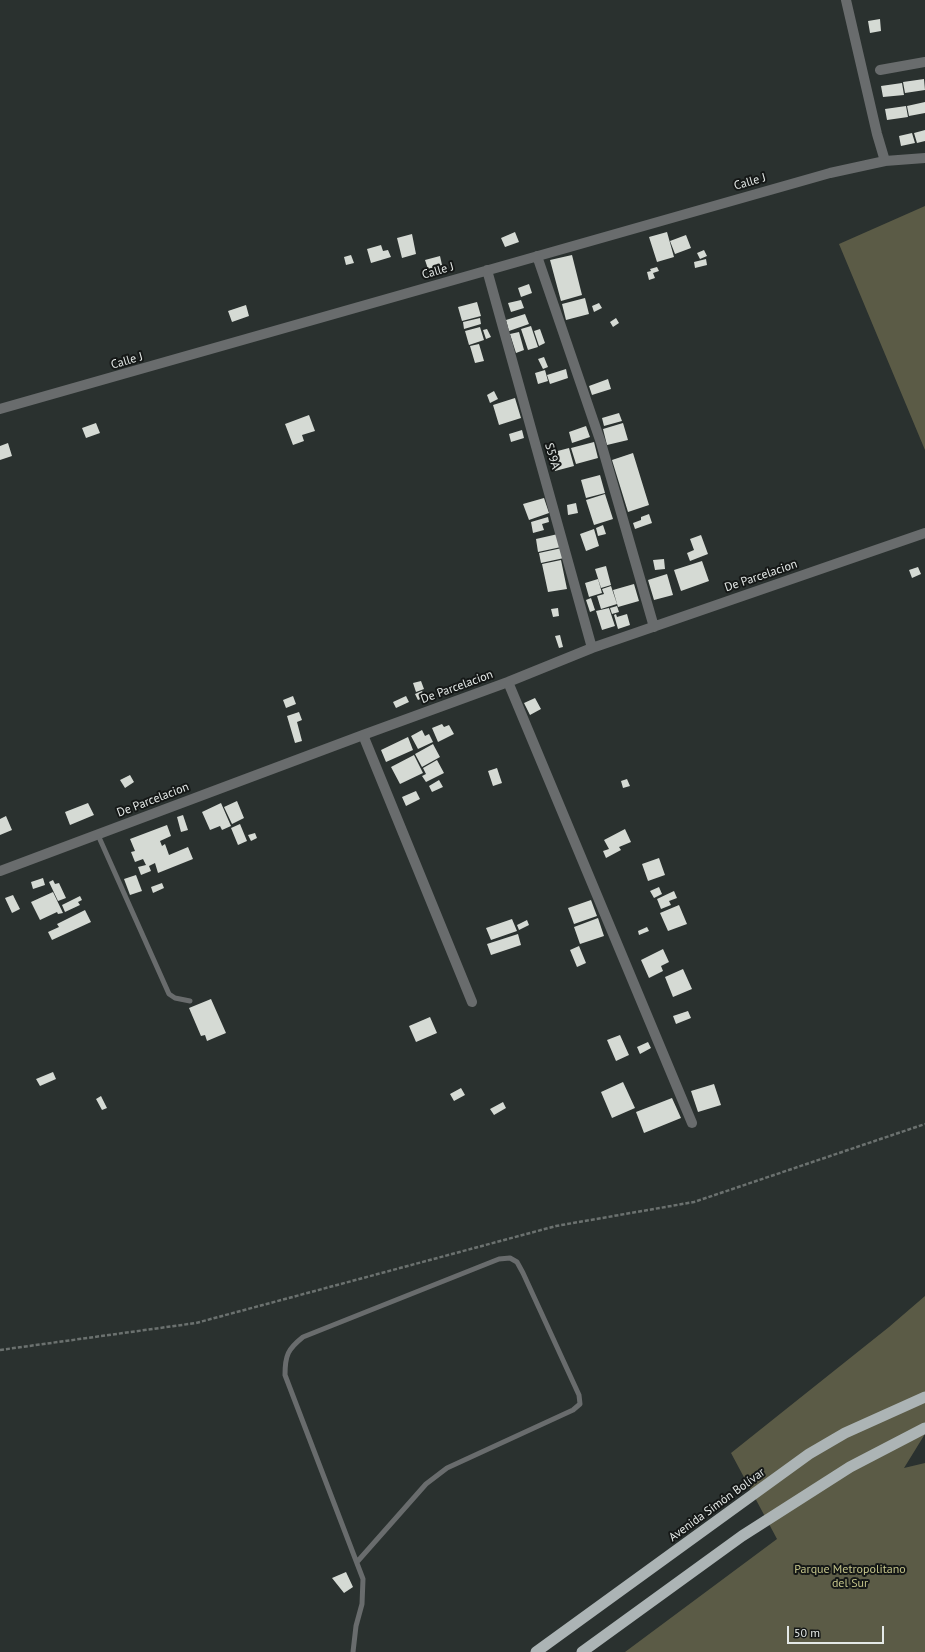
<!DOCTYPE html>
<html>
<head>
<meta charset="utf-8">
<style>
  body { margin:0 }
  #map { position:relative; width:925px; height:1652px; overflow:hidden; background:#2a312f; font-family:"PT Sans",sans-serif }
  canvas { display:block }
  .scale { position:absolute; left:787px; top:1626px; width:97px; height:18px; box-sizing:border-box; border:2px solid #e4e9e7; border-top:0; padding-left:5px; font-size:12px; line-height:14px; white-space:nowrap; color:#e4e9e7; -webkit-text-stroke:3px #151817; paint-order:stroke }
</style>
</head>
<body>
<div id="map">
<canvas width="925" height="1652"></canvas>
<div class="scale">50 m</div>
</div>
<script>
const ctx = document.querySelector('canvas').getContext('2d');
ctx.lineJoin = 'round';
function fill(path, color) { ctx.fillStyle = color; ctx.fill(path, 'evenodd'); }
function strokePath(path, color, width, dash) { ctx.strokeStyle = color; ctx.lineWidth = width; ctx.lineCap = dash ? 'butt' : 'round'; ctx.setLineDash(dash || []); ctx.stroke(path); }
function write(font, color, halo, rows, align = 'center') {
  ctx.font = font + ' "PT Sans",sans-serif'; ctx.lineWidth = 4; ctx.setLineDash([]); ctx.textBaseline = 'middle'; ctx.strokeStyle = halo; ctx.fillStyle = color; for (const [text, x, y, turn = 0] of rows) {
    ctx.save(); ctx.translate(x, y); ctx.rotate((+turn || 0) * Math.PI / 180); ctx.textAlign = isNaN(turn) ? turn : align; if (halo) ctx.strokeText(text, 0, 0); ctx.fillText(text, 0, 0); ctx.restore();
  }
}
const green = new Path2D(`
  M925,206v244l-86,-206z
  M925,1296v138l-21,34 21,-5v189h-300l152,-113 -46,-86 158,-126z`);
const building = new Path2D(`
  M880,19l1,12 -11,2 -2,-12z
  M924,79l1,11 -20,3 -2,-11z
  M902,83l2,12 -21,2 -2,-11z
  M925,102v11l-16,3 -2,-10z
  M906,106l2,11 -21,3 -2,-11z
  M925,130v11l-8,2 -3,-10z
  M912,133l3,10 -14,3 -2,-10z
  M515,232l4,10 -14,5 -4,-9z
  M667,232l7,25 -17,5 -8,-25z
  M412,234l4,20 -14,4 -5,-20z
  M686,235l5,13 -16,6 -5,-13z
  M381,245l2,6 5,-1 3,7 -20,6 -4,-14z
  M704,250l3,6 -7,3 -3,-6z
  M351,255l3,8 -8,2 -2,-8z
  M572,255l10,40 -21,6 -11,-41z
  M440,256l2,9 -14,4 -3,-9z
  M706,259l1,6 -12,3 -1,-6z
  M657,267l2,4 -6,2 2,5 -6,2 -2,-8 4,-1 -1,-2z
  M529,284l3,9 -11,4 -3,-9z
  M585,298l4,16 -23,6 -4,-16z
  M521,300l3,8 -13,4 -3,-9z
  M477,302l4,14 -19,5 -4,-14z
  M599,303l3,5 -8,4 -2,-6z
  M246,305l3,11 -17,6 -4,-11z
  M525,314l4,10 -20,7 -3,-11z
  M480,318l1,6 -17,5 -1,-7z
  M616,318l3,5 -6,4 -3,-5z
  M531,326l7,21 -10,3 -7,-21z
  M480,327l4,13 -15,5 -4,-14z
  M487,329l4,8 -5,2 -3,-9z
  M540,329l5,14 -6,3 -5,-15z
  M519,332l5,18 -8,3 -6,-19z
  M479,344l5,17 -9,2 -5,-17z
  M544,357l4,10 -5,2 -5,-10z
  M566,369l2,9 -18,6 -3,-9z
  M545,370l3,11 -10,3 -3,-11z
  M608,379l3,10 -19,6 -3,-9z
  M494,391l4,8 -8,4 -3,-8z
  M515,398l6,20 -22,7 -6,-20z
  M619,413l3,8 -18,5 -2,-8z
  M309,415l6,16 -13,4 2,6 -11,4 -8,-21z
  M96,423l4,10 -14,5 -4,-10z
  M623,423l5,17 -21,5 -4,-16z
  M586,426l4,11 -18,6 -3,-11z
  M522,430l2,8 -13,4 -2,-8z
  M594,442l4,16 -22,6 -5,-16z
  M8,443l4,13 -12,4v-14z
  M569,448l5,18 -19,5 -5,-18z
  M633,453l16,52 -21,7 -16,-52z
  M600,475l5,18 -19,5 -5,-18z
  M605,494l8,25 -19,6 -8,-25z
  M544,498l5,15 -20,7 -6,-16z
  M576,503l2,10 -10,2 -1,-10z
  M649,514l3,9 -17,6 -2,-6 8,-3v-3z
  M548,517l1,5 -7,2 2,6 -11,3 -2,-11z
  M603,525l3,9 -8,2 -2,-8z
  M594,529l5,17 -13,5 -6,-17z
  M558,534l3,13 -23,5 -2,-13z
  M701,535l7,19 -18,7 -3,-8 7,-3 -4,-11z
  M562,548l2,10 -23,5 -2,-10z
  M664,559l1,10 -10,1 -2,-10z
  M561,560l6,29 -19,3 -6,-28z
  M702,561l7,20 -28,10 -7,-21z
  M606,566l5,19 -10,3 -6,-19z
  M918,567l3,7 -9,4 -3,-8z
  M667,574l6,21 -19,5 -6,-20z
  M598,579l4,14 -13,4 -4,-14z
  M634,584l5,17 -21,6 -5,-17z
  M611,586l6,18 -16,5 -4,-13 7,-2 -2,-5z
  M591,598l4,12 -5,2 -4,-12z
  M617,606l2,6 -7,2 -2,-6z
  M558,608l1,8 -6,1 -2,-8z
  M609,608l6,18 -13,4 -6,-19z
  M616,614l1,3 10,-3 3,11 -12,4 -4,-14z
  M560,635l3,12 -4,1 -4,-12z
  M421,681l3,8 -8,3 -3,-9z
  M422,691l3,6 -7,3 -3,-6z
  M293,696l3,8 -10,4 -3,-8z
  M406,696l3,6 -13,6 -3,-6z
  M535,698l6,11 -11,6 -6,-12z
  M299,712l3,8 -5,2 5,19 -7,2 -8,-27z
  M442,724l2,3 5,-2 5,9 -16,8 -6,-14z
  M422,730l3,6 4,-2 4,8 -15,7 -7,-13z
  M408,737l5,13 -27,12 -5,-12z
  M433,744l7,13 -18,10 -7,-13z
  M414,755l9,18 -23,11 -9,-17z
  M437,760l7,13 -18,9 -4,-6 4,-2 -3,-6z
  M497,768l5,15 -9,3 -5,-15z
  M130,775l4,7 -9,6 -5,-8z
  M627,779l3,7 -7,2 -2,-7z
  M439,780l4,7 -11,5 -3,-6z
  M416,791l4,8 -14,7 -4,-9z
  M237,801l7,17 -12,6 -8,-17z
  M88,803l6,12 -24,10 -5,-13z
  M221,803l10,23 -9,4 -2,-4 -10,4 -8,-18z
  M183,815l5,15 -7,2 -4,-15z
  M6,816l6,14 -12,5v-16z
  M240,824l7,17 -9,4 -7,-17z
  M167,825l4,11 -11,5 2,5 3,-2 4,11 19,-8 5,12 -35,14 -3,-10 -6,3 2,5 -10,4 -3,-8 8,-2 -3,-6 -8,3 -4,-10 4,-1 -5,-12z
  M625,829l6,13 -12,5 2,3 -15,8 -3,-7 6,-2 -5,-9z
  M255,833l2,5 -6,3 -3,-6z
  M659,858l6,17 -17,6 -6,-17z
  M136,875l6,16 -12,4 -6,-16z
  M43,878l2,7 -12,4 -2,-7z
  M53,880l2,4 4,-1 7,15 -8,3 -9,-19z
  M162,883l2,5 -11,5 -2,-6z
  M659,887l3,7 -8,4 -4,-7z
  M674,891l3,7 -8,3 2,4 -10,4 -4,-10z
  M53,892l10,21 -5,1 -1,-2 -17,8 -9,-18z
  M13,895l7,14 -8,4 -7,-15z
  M80,896l2,4 -4,2 2,3 -15,7 -3,-7z
  M591,900l6,16 -23,8 -6,-16z
  M679,905l8,19 -19,7 -8,-18z
  M85,910l6,12 -39,18 -4,-8 11,-5 -2,-3z
  M598,918l6,18 -24,8 -6,-17z
  M512,919l5,12 -26,9 -5,-12z
  M527,920l2,5 -10,5 -2,-5z
  M647,927l2,4 -10,4 -1,-4z
  M518,934l3,11 -30,10 -4,-11z
  M579,946l7,17 -9,4 -7,-17z
  M663,949l6,13 -8,4 2,5 -14,7 -8,-18z
  M683,969l9,20 -19,8 -8,-20z
  M211,999l15,34 -19,8 -2,-6 -4,1 -12,-28z
  M688,1011l3,7 -15,6 -3,-8z
  M430,1017l7,16 -21,9 -7,-16z
  M620,1035l9,20 -13,6 -9,-21z
  M648,1042l3,6 -11,6 -3,-7z
  M53,1072l3,7 -16,7 -4,-7z
  M623,1082l12,26 -23,10 -11,-26z
  M714,1084l7,21 -23,7 -7,-21z
  M461,1088l4,7 -11,6 -4,-7z
  M101,1096l6,12 -5,2 -6,-11z
  M672,1098l9,20 -37,15 -8,-21z
  M503,1102l3,6 -12,7 -4,-6z
  M346,1572l7,15 -9,6 -12,-15z`);
const path = new Path2D(`
  M0,1350l196,-27 360,-97 138,-24 231,-78`);
const service = new Path2D(`
  M98,835l71,159 6,4 15,3
  M353,1652l3,-26 6,-22 1,-25 -78,-204c0,-20 3,-26 18,-38l196,-78 11,-1 7,4 6,11 56,122 1,9 -7,6 -126,58 -21,16 -69,78`);
const minor = new Path2D(`
  M846,0l31,134 8,27
  M880,70l45,-8
  M537,256l64,187 53,184
  M487,270l105,378
  M0,409l830,-236 55,-12 40,-3
  M508,682l184,441
  M363,735l109,267
  M0,871l363,-136 145,-53 84,-34 333,-115`);
const trunk = new Path2D(`
  M536,1652l273,-198 36,-21 80,-36
  M582,1652l160,-116 108,-69 75,-39`);
const streetNames = [
  ["Calle J",750,182,-16],
  ["Calle J",438,271,-16],
  ["Calle J",127,361,-16],
  ["S59A",552,456,74],
  ["De Parcelacion",761,576,-19],
  ["De Parcelacion",457,687,-20],
  ["De Parcelacion",153,800,-21],
  ["Avenida Simón Bolívar",717,1505,-36]
];
const parkNames = [
  ["Parque Metropolitano",850,1570],
  ["del Sur",850,1584]
];
fill(green, '#5b5b46');
fill(building, '#d5dad4');
strokePath(path, '#6b716f', 2.5, [4, 2]);
strokePath(service, '#696c6d', 5);
strokePath(minor, '#696c6d', 10);
strokePath(trunk, '#acb4b5', 11);
write('12px', '#e4e9e7', '#151817', streetNames);
write('12px', '#c3c389', '#151817', parkNames);
</script>
</body>
</html>
